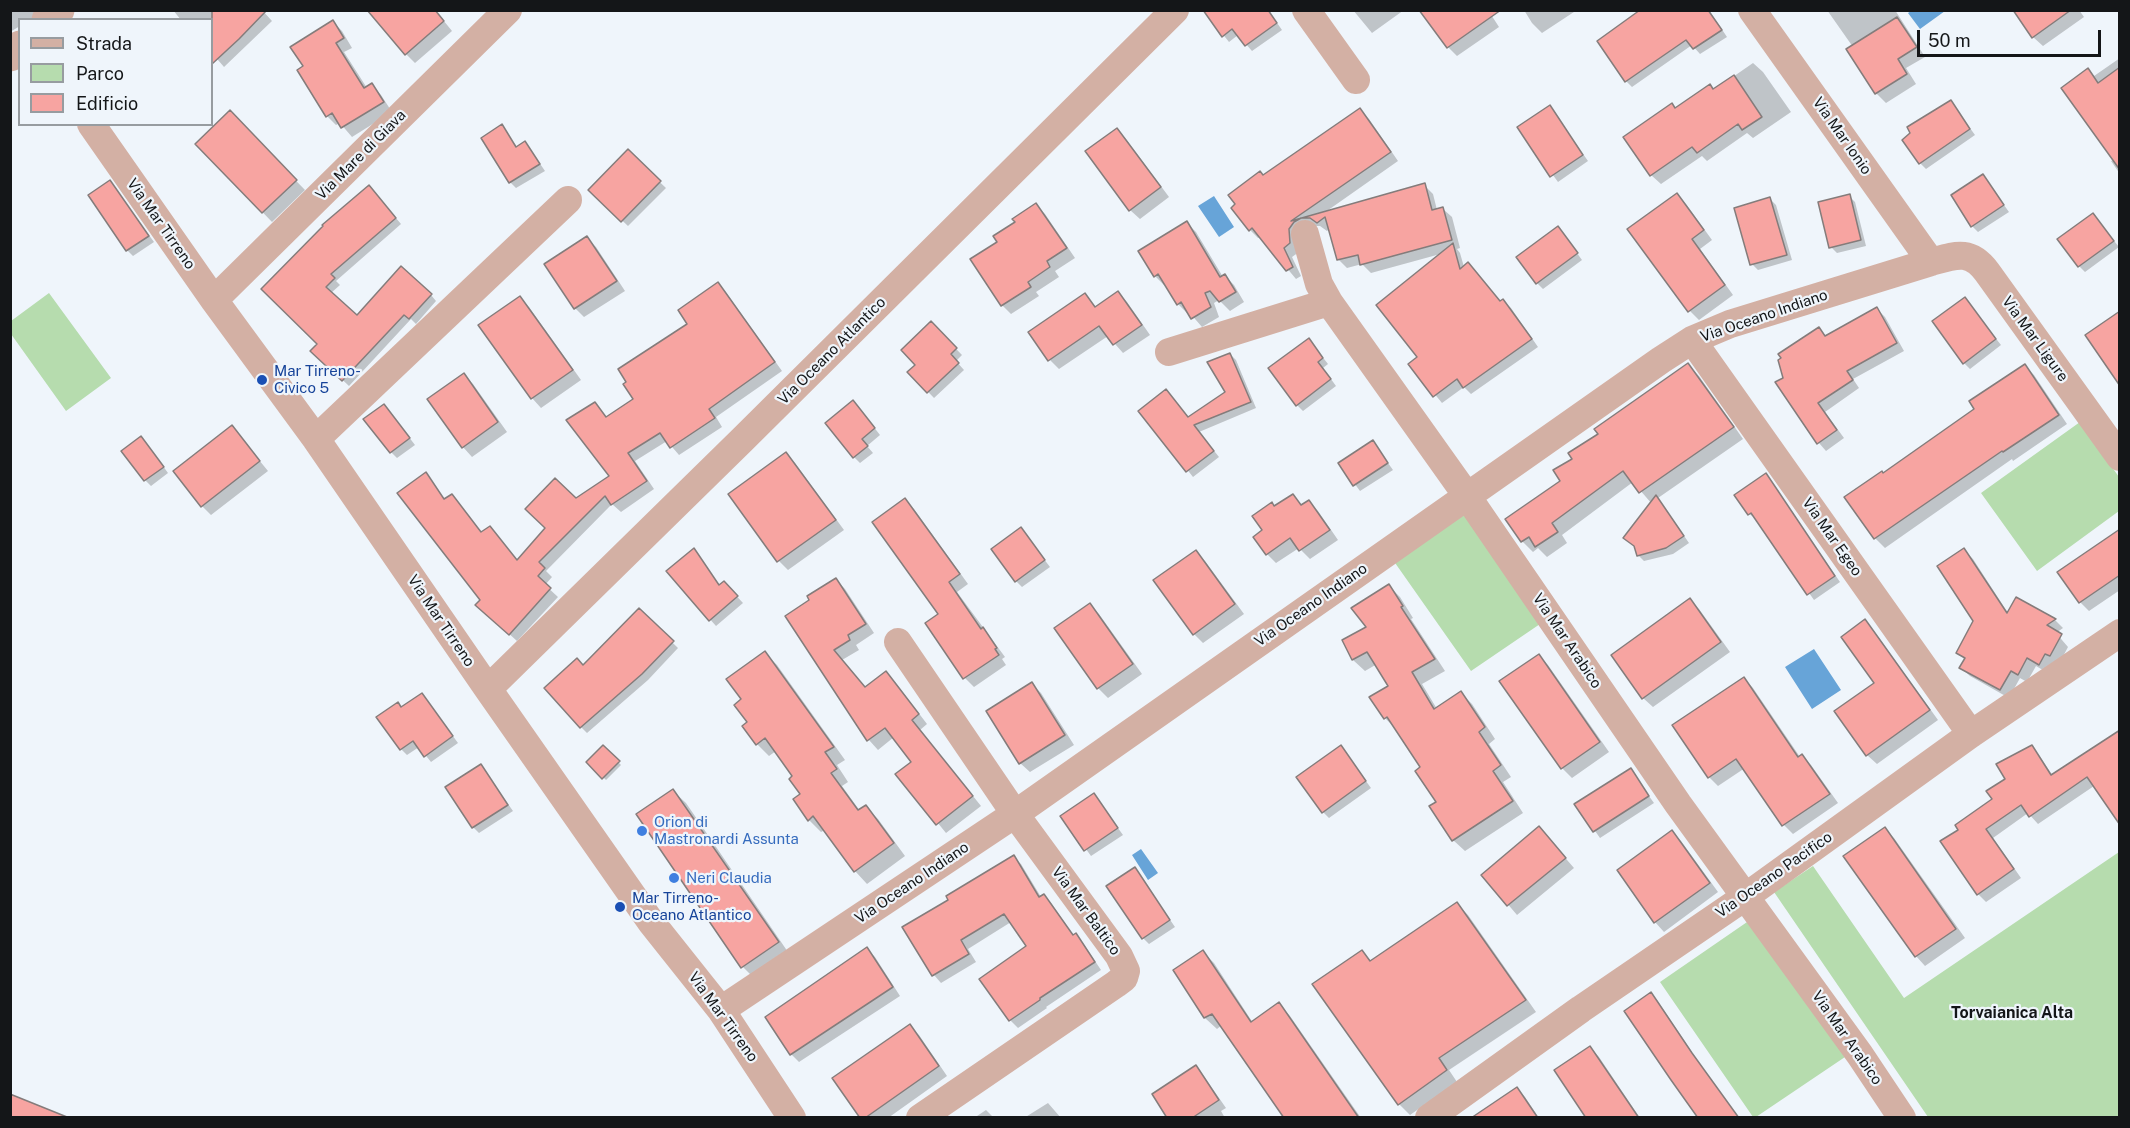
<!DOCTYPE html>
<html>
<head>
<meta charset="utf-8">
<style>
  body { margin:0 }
  #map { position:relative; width:2130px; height:1128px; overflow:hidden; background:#eff5fb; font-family:"Public Sans",sans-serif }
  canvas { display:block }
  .frame { position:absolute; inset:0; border:12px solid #141618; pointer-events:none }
  .legend { position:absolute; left:18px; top:18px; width:195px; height:108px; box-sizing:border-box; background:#eff5fb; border:2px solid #979ca0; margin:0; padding:8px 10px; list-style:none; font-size:18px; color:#141618 }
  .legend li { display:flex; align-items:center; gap:12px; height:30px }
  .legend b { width:30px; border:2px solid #979ca0 }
  .scale { position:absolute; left:1917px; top:30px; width:184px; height:27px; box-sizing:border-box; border:3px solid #141618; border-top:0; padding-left:8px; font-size:18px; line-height:21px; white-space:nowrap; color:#141618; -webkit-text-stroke:4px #eff5fb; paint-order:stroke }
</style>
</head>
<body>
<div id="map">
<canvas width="2130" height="1128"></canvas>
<div class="frame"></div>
<ul class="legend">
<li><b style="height:8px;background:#d3b0a4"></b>Strada</li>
<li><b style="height:16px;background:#b6dcae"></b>Parco</li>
<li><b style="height:16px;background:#f7a4a1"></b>Edificio</li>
</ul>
<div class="scale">50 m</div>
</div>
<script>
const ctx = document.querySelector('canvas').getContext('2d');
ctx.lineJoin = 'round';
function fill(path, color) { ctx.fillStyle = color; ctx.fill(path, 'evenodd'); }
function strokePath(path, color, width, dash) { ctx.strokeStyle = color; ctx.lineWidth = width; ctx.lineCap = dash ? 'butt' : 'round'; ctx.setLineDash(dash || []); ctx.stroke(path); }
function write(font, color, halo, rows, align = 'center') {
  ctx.font = font + ' "Public Sans",sans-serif'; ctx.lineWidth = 4.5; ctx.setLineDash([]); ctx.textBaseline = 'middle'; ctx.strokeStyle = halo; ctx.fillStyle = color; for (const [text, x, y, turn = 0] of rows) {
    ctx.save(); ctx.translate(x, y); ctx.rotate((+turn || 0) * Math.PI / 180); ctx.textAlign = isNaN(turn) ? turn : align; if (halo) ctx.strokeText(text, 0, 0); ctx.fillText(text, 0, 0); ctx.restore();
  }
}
const green = new Path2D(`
  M49,293l62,85 -45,33 -55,-77v-13z
  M2080,422l39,55v34l-82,60 -56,-78z
  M1462,512l78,112 -69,47 -78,-111z
  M2119,852v265h-191l-154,-225 39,-26 91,132z
  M1750,920l95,137 -89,60h-3l-93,-135z`);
const water = new Path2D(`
  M1911,11v-1l34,1 -25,18 -12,-16z
  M1214,196l20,31 -15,10 -21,-31z
  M1814,649l27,41 -29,19 -27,-42z
  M1141,849l17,24 -10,7 -16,-25z`);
const shadow = new Path2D(`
  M10,10h39l-13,10h-16v6l-10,6z
  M173,10h89l10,11 -48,46 -12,-14v-33h-31z
  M435,10l17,21 -37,32 -9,-9z
  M1268,10l14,20 -30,21 -14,-16 -9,7 -23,-29z
  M1353,10h51l-32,23z
  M1421,10h67l11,17 -42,29 -9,-9z
  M1524,10h53l-35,23 -10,-10z
  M1643,10h66l18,27 -27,17 -8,-9 -60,42 -6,-6z
  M1827,10h68l30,47 -19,11 10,16 -30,19 -10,-10 -28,-43 5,-3z
  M2015,10h64l5,7 -41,29 -10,-9z
  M333,22l9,9 10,17 -8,4 23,36 5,-3 9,10 11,17 -40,25 -12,-14 -4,2 -9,-9z
  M2120,58v116l-9,-13 3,-1 -26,-90 6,6z
  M1753,63l10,9 28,40 -38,26 -6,-5 -40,28 -5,-5 -41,28 -10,-9 24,-66 39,-19z
  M1951,102l24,33 -49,34 -6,-6z
  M1550,107l38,54 -30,21 -39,-54z
  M1360,110l9,9 29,42 -74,52 100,-28 9,9 4,16 6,-1 9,8 8,31 -3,1 3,4 4,14 37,36 2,-2 8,7 27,39 -67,47 -7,-7 -22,16 -32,-39 9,-7 25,-104 -73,20 -9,-9 -15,4 -9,-9 -8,-31 -3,3 -7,-5h-9l-12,26 -7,5 9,19 -5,3 -35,-42 -3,1 -8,-8 13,-53z
  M230,113l75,77 -33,32 -75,-78z
  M502,126l15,21 7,-4 6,6 15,22 -29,17 -6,-6z
  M1117,130l9,9 43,58 -29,22 -10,-9z
  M628,152l38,36 -38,38 -38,-36z
  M1983,176l26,36 -31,20 -6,-6z
  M110,182l44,60 -21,14 -6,-6z
  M375,193l26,31 -65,57 4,4 -9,8 26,24 74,-22 5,6 -20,23 -5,-5 -62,67 -37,-35 7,-7 -56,-55z
  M1677,195l9,9 26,36 -12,9 33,46 -34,25 -9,-9z
  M1849,196l6,6 11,44 -29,7 -6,-6z
  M1770,199l6,6 16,55 -34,10 -6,-6z
  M1036,205l9,9 30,44 -20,13 4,6 -23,15 3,4 -28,18 -9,-9 -3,-63z
  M2093,215l26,32 -34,25 -6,-6z
  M1187,223l9,9 27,45 2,-1 9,9 10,17 -14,9 -11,-11 -5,3 5,14 -17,10 -13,-15 -2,1 -9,-9 -12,-20 -2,1 -9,-9z
  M1563,234l19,26 -39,29 -6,-6z
  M587,238l9,9 29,44 -41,26 -9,-9z
  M718,284l7,7 57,80 -66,46 6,10 -43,28 -12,-14 -32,20 19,28 -33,23 -9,-8 -66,67 6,6 -7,8 13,12 -41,44 -32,-29 -59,-138 19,26 7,-4 30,37 35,28 58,-61 36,-24 -16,-72 12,14 28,-19z
  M1118,293l9,9 23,33 -27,18 -15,-17 -49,33 -9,-9 35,-65 12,13z
  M520,298l9,9 52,73 -40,28 -9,-10 -52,-73z
  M1965,299l36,46 -31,24 -6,-6z
  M1877,309l8,8 19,34 -51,28 6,9 -34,24 19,26 -18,13 -7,-8 -34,-64 34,-50 8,8z
  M931,323l31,32 -6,6 8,9 -30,28 -25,-26 8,-7z
  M1309,340l19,24 -5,4 13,18 -33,25 -6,-6z
  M1230,354l6,6 20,48 -57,24 20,25 -26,20 -52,-66 47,7 39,-26z
  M1688,365l11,11 44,63 -85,59 31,45 -16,11 -29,7 -6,-6 14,-51 -19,-22 -71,53 5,8 -20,14 -9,-9 -5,4 -11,-11 40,-59 12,-23 26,-24z
  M2025,366l9,9 33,49 -54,37 -1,-2 -127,89 -10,-10 -29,-41 37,-22 93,-66z
  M464,375l9,9 34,48 -35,25 -9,-10z
  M859,408l21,27 -13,11 6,7 -13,10 -6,-6z
  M389,411l26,34 -18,13 -6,-6z
  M232,427l36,44 -57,44 -9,-9z
  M1373,442l20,28 -33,21 -20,-27z
  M147,444l21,29 -17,13 -6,-6z
  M786,454l9,9 49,67 -56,40 -9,-9 -49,-67z
  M1766,475l74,107 -26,18 -57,-81 -8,-5 -13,-19z
  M1292,496l11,10 6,-4 9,9 20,29 -28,19 -11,-11 -23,15 -9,-9 -3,-23z
  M905,500l9,9 54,75 -11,8 48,65 -3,2 4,6 -32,22 -9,-9 -38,-55 13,-9z
  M1021,529l29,38 -28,20 -6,-6z
  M2120,531v59l-31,21 -9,-9z
  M694,550l26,36 10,3 13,14 -27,23 -48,-54z
  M1964,550l9,9 35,54 8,-14 39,21 8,8 -7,5 12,14 -9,17 -11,9 -12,-7 -9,16 -7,-4 -11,20 -39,-22 -9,-8 4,-8 -7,-8 17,-31z
  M1196,552l9,9 39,53 -41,29 -9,-9z
  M836,579l9,10 29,44 -18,12 3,5 -17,10 24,28 29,-6 32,42 -7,6 61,76 -35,27 -48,-59 15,-12 -19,-25 -16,13 -9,-10 -82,-124 25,-15z
  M1389,586l11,11 13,21 -2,1 34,52 -23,13 15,25 24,-16 11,11 23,35 -6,5 22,33 -8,5 20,31 -58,38 -12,-11 -22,-33 7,-5 -15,-34 -27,-39 -11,-11 5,-32 -13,-22 -12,7 -12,-11 -9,-19 24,-13z
  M1690,600l9,9 31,43 -77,55 -10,-9 -30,-42z
  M1090,605l9,9 43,60 -34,24 -10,-10 -42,-60z
  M639,610l39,38 -30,32 -61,53 -6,-6 3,-60z
  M1865,621l9,10 64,89 -61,44 -10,-9 9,-72z
  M765,653l12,12 68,95 -8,5 11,17 -6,4 18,25 6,-4 12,12 27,37 -38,28 -12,-13 -30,-41 -4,2 -12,-12 -7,-26 -8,-17 -18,-26 -7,5 -12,-12 -14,-44z
  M1539,656l9,9 61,87 -37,26 -10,-10 -61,-87z
  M1744,678l9,10 47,69 2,-1 9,9 27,38 -45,31 -9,-9 -39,-57 -27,18 -9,-9z
  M1032,684l9,9 33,52 -44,27 -10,-9z
  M422,694l36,49 -27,19 -12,-15 -12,8 -6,-6 1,-41z
  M2120,732l-26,54 -56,38 -10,-11 -35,25 28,40 -35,24 -8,-8 -18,-64 34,-30 37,-53 8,8 14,21z
  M603,747l18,18 -15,15 -18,-18z
  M1341,747l30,41 -42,30 -6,-6z
  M481,766l32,45 -34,22 -6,-6z
  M1630,770l24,33 -54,35 -24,-34z
  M673,791l13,12 104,152 -35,24 -12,-12z
  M1094,795l29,40 -32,21 -29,-40z
  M1885,829l9,9 71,100 -40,28 -9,-10z
  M1672,832l9,9 37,51 -54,40 -9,-10z
  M1548,838l26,30 -57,47 -34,-40z
  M1013,857l8,7 20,33 2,-1 8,7 23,33 9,7 18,27 -55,37 1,1 -29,20 -8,-8 -28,-41 46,-32 -17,-25 -43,27 8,13 -35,21 -7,-8 -30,-47 46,-28z
  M1135,869l40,58 -26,17 -6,-6z
  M1457,904l11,11 68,97 -87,58 8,12 -47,33 -11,-11 -37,-153 10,11z
  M867,949l8,8 25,39 -101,66 -8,-8 -24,-36z
  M1203,952l11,11 39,60 26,-19 11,12 71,102h-75l-64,-93 -5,4 -12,-11 -30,-48z
  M1651,994l6,6 41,61 41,57h-39z
  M909,1026l10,9 28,41 -59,42h-26z
  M1590,1047l9,10 41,61h-52z
  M1195,1067l8,8 23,33 -5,3 4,7h-56z
  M1517,1089l8,8 14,21h-57z
  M1048,1103l13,15h-37z
  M986,1110l8,8h-20z`);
const building = new Path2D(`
  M212,10h55l-28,29 -27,25z
  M367,10h68l9,11 -39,34z
  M1203,10h65l9,13 -32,23 -13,-17 -10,8z
  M1419,10h82l-54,38z
  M1640,10h68l14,20 -29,19 -7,-9 -61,42 -28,-41z
  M2013,10h58l-39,28z
  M1897,17l20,30 -19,12 9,15 -32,20 -29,-45z
  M333,20l11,18 -8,5 28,45 8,-5 12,19 -43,26 -9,-15 -6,4 -29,-47 6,-4 -13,-19z
  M2120,67v103l-59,-82 27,-20 10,15z
  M1734,75l28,42 -20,13 -4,-6 -41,29 -5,-6 -42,29 -27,-39 49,-34 3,5 35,-24 3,5z
  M1951,100l19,29 -51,35 -17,-24 8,-7 -3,-6z
  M1550,105l33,50 -33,22 -33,-50z
  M1360,108l31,44 -100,69 134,-38 7,27 11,-3 9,33 -92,25 -2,-10 -21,5 -12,-43 -8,6 -7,-5h-9l-7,4 -5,7 1,14 -6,5 9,19 -7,4 -34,-43 -3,3 -18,-23 4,-4 -7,-9 32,-24 3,4z
  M230,110l67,70 -35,33 -67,-69z
  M502,124l14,23 9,-6 15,23 -31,19 -28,-45z
  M1117,128l44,59 -32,24 -44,-60z
  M628,149l33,32 -40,41 -33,-32z
  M1983,174l21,31 -33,22 -20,-32z
  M110,180l39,56 -23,15 -38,-56z
  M369,185l27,33 -65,56 4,4 -9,9 31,28 44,-49 31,28 -23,25 -5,-4 -62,66 -32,-30 7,-7 -56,-55 62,-63 -1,-1z
  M1677,193l27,37 -12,9 33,46 -37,27 -61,-83z
  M1850,194l11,46 -32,8 -11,-46z
  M1770,197l17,58 -37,10 -16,-57z
  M1036,203l31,45 -20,13 3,6 -22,15 3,5 -30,19 -31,-47 27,-17 -4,-6 22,-14 -3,-3z
  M2093,213l21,28 -36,26 -21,-28z
  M1187,221l33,56 5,-3 11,18 -17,10 -9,-11 -5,2 6,14 -20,12 -10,-17 -4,3 -19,-31 -4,3 -16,-26z
  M1558,226l20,27 -42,31 -20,-27z
  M587,236l30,45 -43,28 -30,-45z
  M1453,243l7,26 8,-7 32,39 3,-2 29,40 -69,49 -6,-9 -24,18 -25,-33 9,-7 -41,-52z
  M718,282l57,80 -66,47 6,9 -45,30 -10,-15 -32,20 19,28 -36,24 -6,-9 -66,66 6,6 -7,8 13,12 -42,47 -34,-30 5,-5 -83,-107 29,-21 18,27 8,-5 29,38 9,-6 27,34 28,-32 -20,-19 30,-31 21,20 33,-22 -43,-56 29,-18 11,15 27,-18 -10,-15 3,-2 -8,-13 69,-45 -9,-14z
  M1118,291l24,34 -29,20 -14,-19 -51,35 -20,-29 57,-39 10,14z
  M520,296l53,74 -42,29 -53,-74z
  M1965,297l31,42 -33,25 -31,-43z
  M1877,307l20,36 -50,28 6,9 -35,23 19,27 -20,14 -42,-62 8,-4 -5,-18 3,-2 -3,-4 41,-27 6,9z
  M2120,311v75l-35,-51z
  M931,321l26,27 -6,6 8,9 -32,30 -20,-21 8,-7 -14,-15z
  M1309,338l14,20 -5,4 13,17 -35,27 -28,-38z
  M1230,353l21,49 -57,23 20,26 -28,21 -48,-61 28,-22 22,28 37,-25 -18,-30z
  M1688,363l46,64 -95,66 -16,-22 -71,52 6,9 -23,15 -6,-10 -8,5 -16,-23 55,-38 -7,-11 19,-11 -4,-6 30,-19 -4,-5z
  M2025,364l34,51 -56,37 -1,-1 -128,88 -30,-42 38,-26 1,2 91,-64 -5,-8z
  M464,373l34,49 -36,26 -35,-49z
  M853,400l22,28 -13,11 6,7 -15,12 -28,-35z
  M384,404l26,34 -20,15 -27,-34z
  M232,425l28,36 -59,46 -28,-36z
  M141,436l23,31 -20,14 -23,-30z
  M1373,440l15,23 -35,23 -15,-23z
  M786,452l50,68 -59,42 -49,-68z
  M1766,473l69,103 -28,19 -56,-82 -3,2 -14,-20z
  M1293,494l8,11 8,-5 21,30 -31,21 -9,-13 -24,17 -13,-18 9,-7 -10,-14 20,-14 2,4z
  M1656,495l28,41 -18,12 -29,8 -3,-10 -11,-8z
  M905,498l55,76 -11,8 32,47 2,-2 14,21 -2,1 4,6 -36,24 -38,-56 13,-9 -66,-92z
  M1021,527l24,33 -30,22 -24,-33z
  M2120,529v46l-41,28 -22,-31z
  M694,548l25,37 5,-4 14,15 -29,25 -43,-50z
  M1964,548l43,65 9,-16 40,22 -9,6 15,9 -12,22 -5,-2 -6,11 -12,-7 -9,17 -7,-4 -11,19 -41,-22 6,-10 -9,-5 17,-32 -36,-55z
  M1196,550l39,54 -42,31 -40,-55z
  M836,578l30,46 -18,11 2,5 -16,10 31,37 21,-16 33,43 -7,6 61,76 -37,29 -41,-51 16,-12 -26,-34 -18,13 -82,-125 24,-16 -2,-4z
  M1389,584l14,22 -2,1 34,52 -23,13 22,37 27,-18 24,36 -6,5 22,33 -8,6 20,30 -61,40 -23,-35 7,-4 -21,-31 5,-4 -33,-50 -3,2 -15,-22 19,-11 -21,-34 -15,8 -10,-20 24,-13 -15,-19z
  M1690,598l31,44 -79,57 -31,-44z
  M1090,603l43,61 -36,25 -43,-61z
  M639,608l35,33 -32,33 -62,54 -36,-40 33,-30 6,7z
  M1865,619l65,91 -64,46 -32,-45 40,-28 -33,-46z
  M765,651l69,96 -9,5 12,17 -6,4 27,37 8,-5 28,38 -40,29 -41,-56 -5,5 -15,-22 7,-5 -11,-15 3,-3 -27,-38 -9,7 -14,-19 5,-4 -13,-17 7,-6 -15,-20z
  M1539,654l61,88 -39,27 -62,-88z
  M1744,677l54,80 4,-3 28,40 -48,32 -46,-67 -28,19 -36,-53z
  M1032,682l33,53 -46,29 -33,-53z
  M422,693l31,43 -29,21 -11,-16 -13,9 -24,-33 22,-15 3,5z
  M2120,730v95l-33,-48 -58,40 -8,-12 -35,24 28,40 -37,26 -37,-54 18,-11 -3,-5 37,-26 -6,-8 19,-12 -9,-15 36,-19 19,30z
  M603,745l17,16 -18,18 -16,-17z
  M1341,745l25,36 -44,32 -26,-36z
  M481,764l27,41 -36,23 -27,-41z
  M1631,768l18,28 -56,36 -19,-28z
  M673,789l106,153 -38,26 -105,-154z
  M1094,793l24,35 -34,23 -24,-35z
  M1539,826l27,32 -59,48 -26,-31z
  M1885,827l71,102 -41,28 -72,-101z
  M1672,830l38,53 -56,40 -37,-53z
  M1014,855l25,42 5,-3 29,41 3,-2 19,29 -55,36v2l-31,21 -30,-42 47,-33 -22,-32 -43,26 8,14 -37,22 -30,-49 46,-27 -2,-4z
  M1135,867l35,53 -28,19 -36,-53z
  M1457,902l69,98 -87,58 8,12 -49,35 -86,-121 50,-34 8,11z
  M867,947l26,40 -103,68 -25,-38z
  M1203,950l48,72 28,-20 80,116h-75l-72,-104 -8,4 -31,-48z
  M1651,992l41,61 47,65h-41l-27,-38 -47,-69z
  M910,1024l29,42 -74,52h-5l-28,-40z
  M1590,1046l49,72h-53l-32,-48z
  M1196,1065l23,35 -27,18h-25l-15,-24z
  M1517,1087l21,31h-67z
  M10,1094l57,23v1h-57z`);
const minor = new Path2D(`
  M1306,10l50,70
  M1752,10l179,252
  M91,124l123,176 102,139 172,250 163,233 70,88 71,108
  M1305,234l14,50 10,18
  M214,300l294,-290
  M1692,340l279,394
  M1169,352l160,-50 138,194 211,308 182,251 42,63
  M316,439l252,-239
  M898,642l117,172 104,142 7,15 -2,7 -8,6 -196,134
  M488,689l254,-249 433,-430
  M721,1010l294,-196 646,-454 31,-20 38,-16 201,-62c25,-7 39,-13 56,10l133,185
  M1429,1118l152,-109 164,-112 226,-163 149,-101`);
const tertiary = new Path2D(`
  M48,20l10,-10
  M10,55l10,-8`);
const markers = [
  [262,380,6,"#1a4fb4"],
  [642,831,6,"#3f7fe0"],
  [674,878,6,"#3f7fe0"],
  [620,907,6,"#1a4fb4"]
];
const streetNames = [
  ["Via Mar Ionio",1842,136,55],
  ["Via Mare di Giava",361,155,-45],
  ["Via Mar Tirreno",161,224,55],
  ["Via Oceano Indiano",1764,316,-19],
  ["Via Mar Ligure",2035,339,54],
  ["Via Oceano Atlantico",832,351,-45],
  ["Via Mar Egeo",1832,537,55],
  ["Via Oceano Indiano",1311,605,-35],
  ["Via Mar Tirreno",441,621,56],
  ["Via Mar Arabico",1567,641,56],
  ["Via Oceano Pacifico",1774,875,-35],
  ["Via Oceano Indiano",912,883,-34],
  ["Via Mar Baltico",1086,911,54],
  ["Via Mar Tirreno",723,1017,54],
  ["Via Mar Arabico",1847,1038,55]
];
const transitNames = [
  ["Mar Tirreno-",274,371],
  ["Civico 5",274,388],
  ["Mar Tirreno-",632,898],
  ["Oceano Atlantico",632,915]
];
const shopNames = [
  ["Orion di",654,822],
  ["Mastronardi Assunta",654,839],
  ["Neri Claudia",686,878]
];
const neighbourhoodNames = [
  ["Torvaianica Alta",2012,1013]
];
fill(green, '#b6dcae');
fill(water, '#67a4d8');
fill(shadow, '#0003');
fill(building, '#f7a4a1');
strokePath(building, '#847c7b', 1.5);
strokePath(minor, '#d3b0a4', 28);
strokePath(tertiary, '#d3b0a4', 33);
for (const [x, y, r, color] of markers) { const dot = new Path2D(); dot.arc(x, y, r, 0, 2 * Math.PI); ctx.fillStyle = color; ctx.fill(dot); strokePath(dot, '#eff5fb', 2); }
write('15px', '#141618', '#eff5fb', streetNames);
write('15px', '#164399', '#eff5fb', transitNames, 'left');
write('15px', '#366cbe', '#eff5fb', shopNames, 'left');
write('bold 16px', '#141618', '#eff5fb', neighbourhoodNames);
</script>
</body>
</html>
